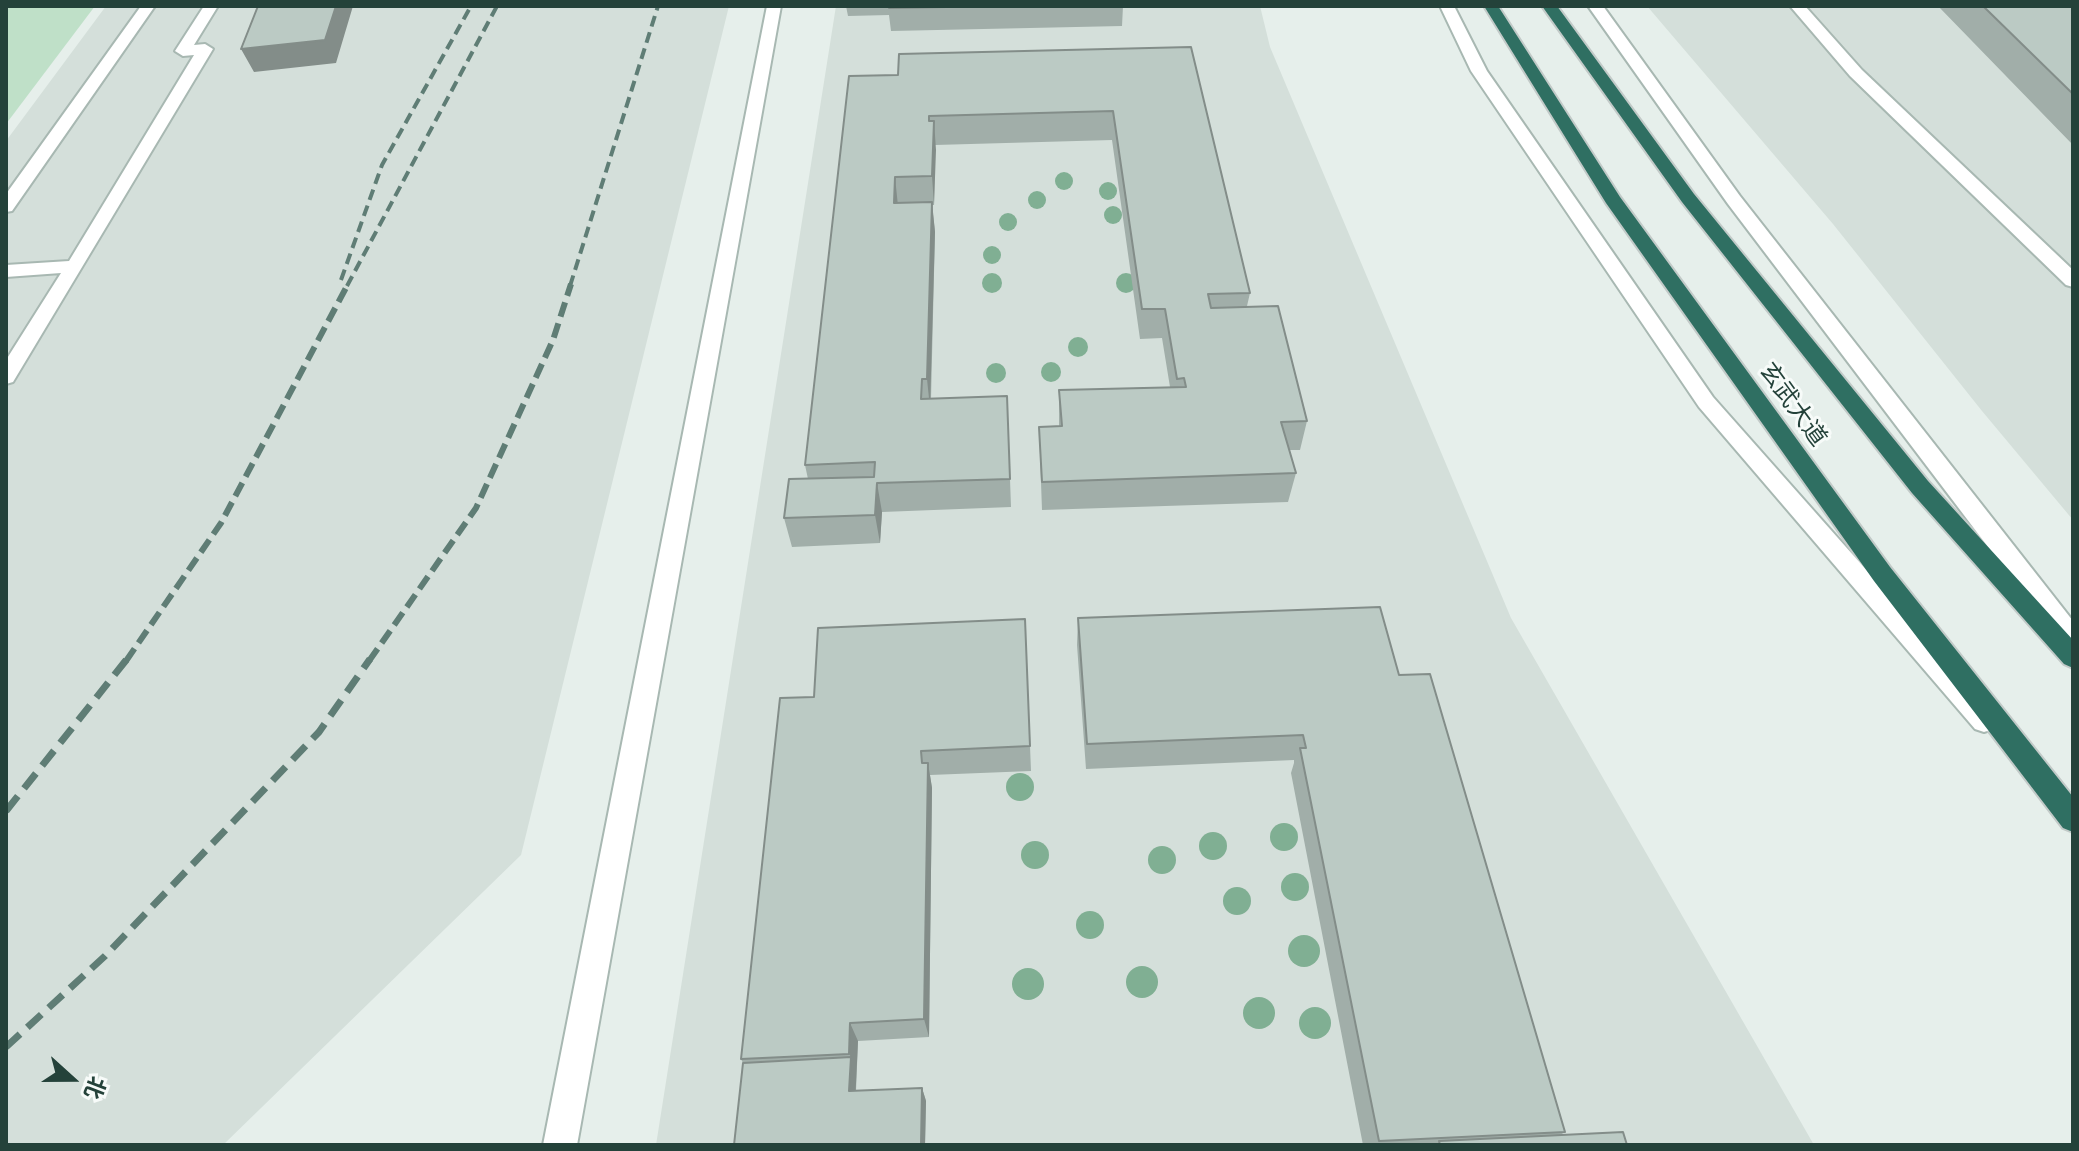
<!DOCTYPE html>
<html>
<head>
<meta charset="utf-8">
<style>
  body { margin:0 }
  #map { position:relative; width:2079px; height:1151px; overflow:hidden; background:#e6efeb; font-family:Signika,"Noto Sans SC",sans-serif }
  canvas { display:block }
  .frame { position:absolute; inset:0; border:8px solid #24423a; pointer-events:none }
  .north { position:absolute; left:32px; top:1039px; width:80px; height:80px; -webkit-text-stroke:6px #f7fbf9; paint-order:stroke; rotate:111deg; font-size:22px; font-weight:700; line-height:32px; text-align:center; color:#24423a }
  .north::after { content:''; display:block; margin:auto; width:28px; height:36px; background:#24423a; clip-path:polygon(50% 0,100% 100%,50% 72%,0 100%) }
</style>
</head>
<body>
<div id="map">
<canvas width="2079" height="1151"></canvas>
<div class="frame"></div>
<div class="north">北</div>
</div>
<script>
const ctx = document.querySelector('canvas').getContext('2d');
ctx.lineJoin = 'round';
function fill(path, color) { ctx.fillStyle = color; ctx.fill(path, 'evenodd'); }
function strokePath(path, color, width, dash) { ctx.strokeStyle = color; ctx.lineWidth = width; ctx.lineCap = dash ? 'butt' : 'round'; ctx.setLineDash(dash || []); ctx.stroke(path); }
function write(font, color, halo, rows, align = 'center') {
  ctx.font = font + ' Signika,"Noto Sans SC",sans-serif'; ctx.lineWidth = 6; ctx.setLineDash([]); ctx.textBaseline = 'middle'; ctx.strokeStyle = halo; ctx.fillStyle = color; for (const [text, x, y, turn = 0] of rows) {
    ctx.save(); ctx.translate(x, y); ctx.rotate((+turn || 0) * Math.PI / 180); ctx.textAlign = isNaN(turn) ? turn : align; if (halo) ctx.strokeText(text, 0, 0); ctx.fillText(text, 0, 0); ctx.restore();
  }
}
const built = new Path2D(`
  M106,6h623l-208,849 -298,290h-217v-1004z
  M836,6h424l10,41 241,571 303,527h-1158z
  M1647,6h426v514l-91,-109 -149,-187z`);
const green = new Path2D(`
  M6,6h89l-89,118z`);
const minor = new Path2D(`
  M141,6h14l-143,205 -6,1v-18z
  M204,6h14l-24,39 11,-1 8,5 -200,333 -7,2v-24l55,-87 -55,4v-12l63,-4 125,-206 -11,1 -8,-5z
  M767,6h14l-204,1139h-34z
  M1440,6h14l33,65 226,326 280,316 4,8 -4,8 -9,3 -9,-3 -276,-322 -228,-336z
  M1588,6h15l137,190 333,425v29l-9,-3 -336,-443z
  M1790,6h15l57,64 211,200v17l-7,-2 -216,-209z`);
const highway = new Path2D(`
  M1484,6h14l122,191 270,370 183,230v35l-10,-4 -189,-247 -268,-378z
  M1542,6h15l137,188 234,287 145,159v28l-9,-4 -152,-171 -230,-291z`);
const railFar2 = new Path2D(`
  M341,280l41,-115 89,-159
  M347,286l150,-280
  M570,286l88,-280`);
const railFar1 = new Path2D(`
  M126,661l95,-138 127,-239
  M369,661l107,-153 77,-168 18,-56`);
const rail = new Path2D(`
  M6,811l121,-152
  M6,1047l99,-91 214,-224 51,-73`);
const trees = [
  [1064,181,9],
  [1108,191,9],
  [1037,200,9],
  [1113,215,9],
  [1008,222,9],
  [992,255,9],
  [992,283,10],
  [1126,283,10],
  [1078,347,10],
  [1051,372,10],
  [996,373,10],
  [1020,787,14],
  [1284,837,14],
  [1213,846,14],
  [1035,855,14],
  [1162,860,14],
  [1295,887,14],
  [1237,901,14],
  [1090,925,14],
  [1304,951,16],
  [1142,982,16],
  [1028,984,16],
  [1259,1013,16],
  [1315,1023,16]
];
const wall = new Path2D(`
  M846,6h286h-9l-1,20 -231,5 -2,-16 -41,1z
  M1938,6h135v139z
  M1191,47l59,246 -3,13 60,115 -7,29h-11l7,23 -8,29 -246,8 -3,-83 20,-1v-36l111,-3 -8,-49 -22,1 -28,-199 -177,5 -1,60h-2l3,27 -4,167 76,-3 4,111 -129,5 -2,31 -88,4 -8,-29 24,-39 -3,-14 93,-390z
  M1078,618l321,57 166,457 -5,3 67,10h-264l-72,-372 3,-10v-3l-208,9 -9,-124z
  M780,698l250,48 1,25 -101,4 2,13 -3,249 -71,4 -2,50 66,-3 4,13 -1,44 -182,-82 -2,-4z`);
const shadedWall = new Path2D(`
  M336,6h17l-17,57 -82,9 -13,-23z
  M934,121l2,29 -2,55 -2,-29z
  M895,177l3,29 -4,-3z
  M932,202l3,30 -5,176 -3,-29z
  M877,483l5,29 -2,31 -5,-28z
  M928,763l4,25 -3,249 -5,-18z
  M850,1023l8,18 -3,63 -6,-13 2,-34 -2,-3z
  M922,1088l4,13 -1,44h-4z`);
const building = new Path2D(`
  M258,6h78l-11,34 -84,9z
  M889,6h116l-116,2z
  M1983,6h90v88z
  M1191,47l59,246 -42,1 3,14 67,-2 29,115 -26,1 15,51 -254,9 -3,-55 23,-1 -3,-36 127,-3 -2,-9 -7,1 -12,-70h-23l-29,-198 -184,5v5h5l-2,55 -37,1 -1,26 38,-1 -5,177h-5l-1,20 86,-3 3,83 -133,4 -2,32 -91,3 5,-39 85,-2 1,-15 -70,3 44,-389 49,-1 1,-21z
  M1380,607l19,68 31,-1 135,458 -186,9 -79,-393h6l-3,-13 -216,9 -9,-126z
  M1025,619l5,127 -109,5 1,12h6l-4,256 -74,4 -1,31 -108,5 39,-361 34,-1 4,-69z
  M851,1057l-2,34 73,-3 -1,57h-187l9,-82z
  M1623,1132l4,13h-187l-1,-4z`);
const streetNames = [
  ["玄武大道",1792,405,54]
];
fill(built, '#d4dfda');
fill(green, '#bfe0c8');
strokePath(minor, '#a8b8b2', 4);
strokePath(highway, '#c2cac8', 4);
fill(minor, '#fff');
fill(highway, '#2f6f62');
strokePath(railFar2, '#5f7d75', 4, [11, 6]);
strokePath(railFar1, '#5f7d75', 6, [15, 7]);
strokePath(rail, '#5f7d75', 7, [19, 10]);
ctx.fillStyle = '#80af93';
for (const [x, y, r] of trees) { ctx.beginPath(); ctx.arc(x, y, r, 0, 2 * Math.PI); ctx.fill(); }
fill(wall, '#a1aea9');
fill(shadedWall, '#838d89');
fill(building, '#bbcac4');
strokePath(building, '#838d89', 2);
write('24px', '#24423a', '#f7fbf9', streetNames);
</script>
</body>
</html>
